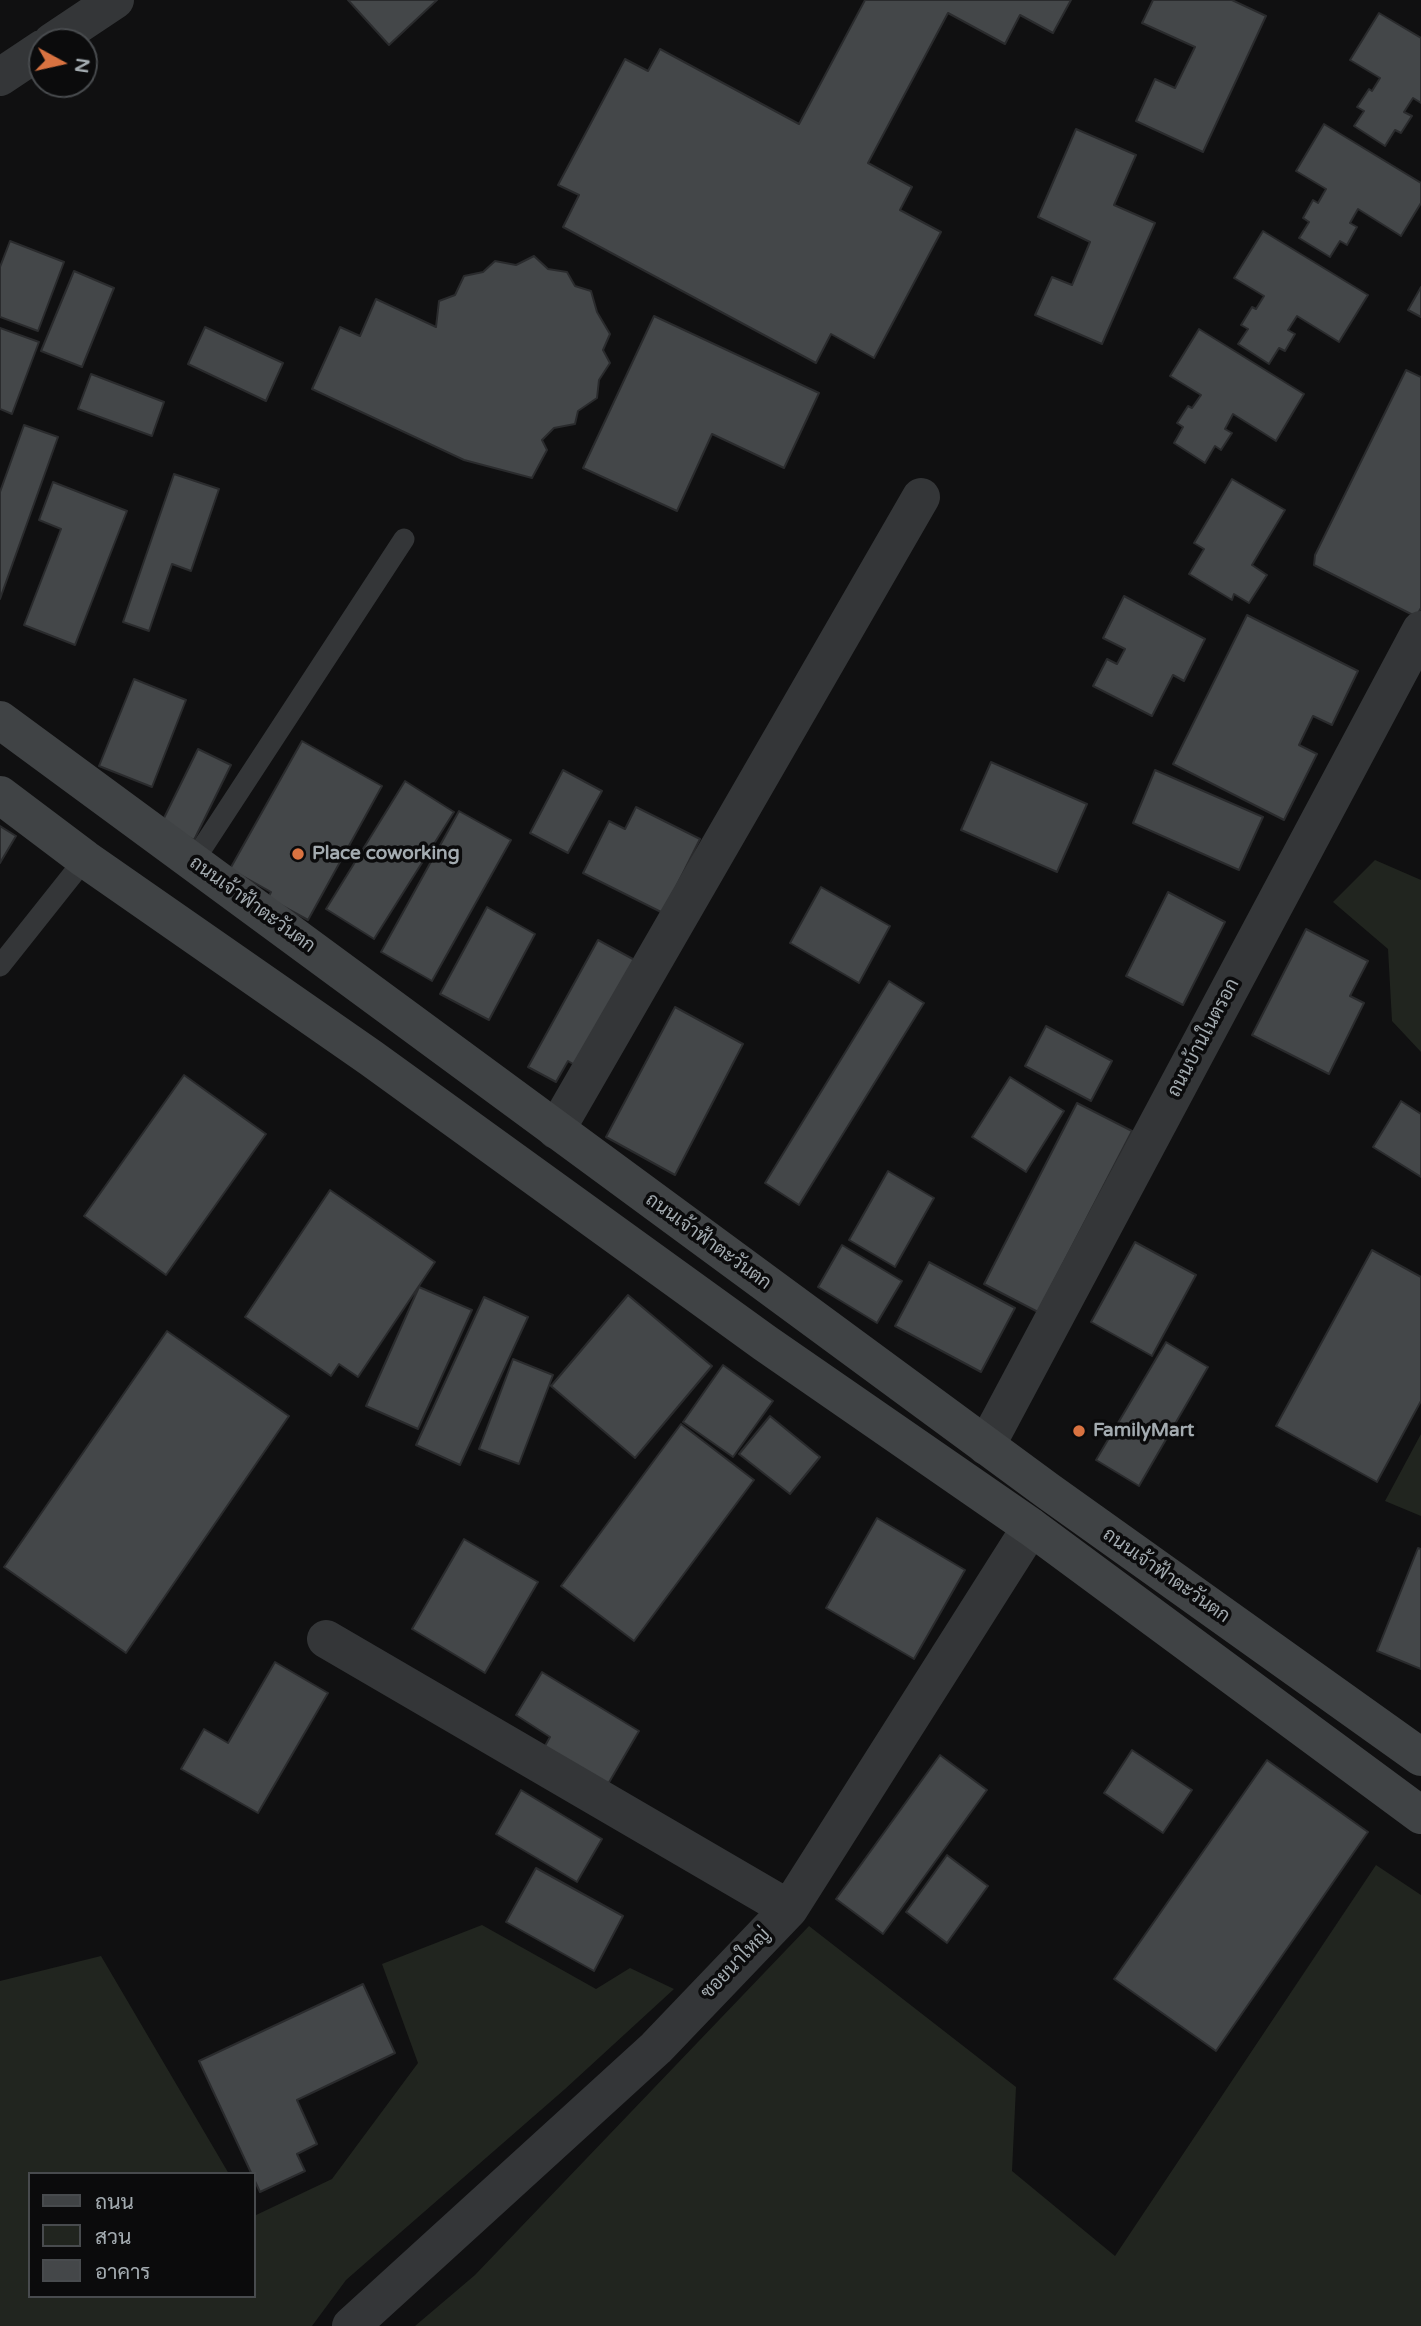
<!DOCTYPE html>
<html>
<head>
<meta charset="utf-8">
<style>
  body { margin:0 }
  #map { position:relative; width:1421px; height:2326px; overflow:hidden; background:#101011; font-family:"Varela Round",Sarabun,sans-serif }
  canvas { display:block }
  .legend { position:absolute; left:28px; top:2172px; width:228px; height:126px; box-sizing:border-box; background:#0b0b0c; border:2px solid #484b4e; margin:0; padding:9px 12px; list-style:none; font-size:21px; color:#a3abb0 }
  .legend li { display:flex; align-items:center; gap:14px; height:35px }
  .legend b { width:35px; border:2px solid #484b4e }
  .north { position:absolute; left:28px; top:28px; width:70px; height:70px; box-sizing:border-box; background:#0b0b0c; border:2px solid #484b4e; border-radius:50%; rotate:98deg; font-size:19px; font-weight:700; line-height:28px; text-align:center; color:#a3abb0 }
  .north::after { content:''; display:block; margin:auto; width:24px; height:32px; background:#d97341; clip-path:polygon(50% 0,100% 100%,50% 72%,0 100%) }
</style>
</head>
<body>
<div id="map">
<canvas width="1421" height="2326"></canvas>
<ul class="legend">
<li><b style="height:9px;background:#404345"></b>ถนน</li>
<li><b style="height:19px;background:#21251f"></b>สวน</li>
<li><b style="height:19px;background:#444749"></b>อาคาร</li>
</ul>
<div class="north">N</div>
</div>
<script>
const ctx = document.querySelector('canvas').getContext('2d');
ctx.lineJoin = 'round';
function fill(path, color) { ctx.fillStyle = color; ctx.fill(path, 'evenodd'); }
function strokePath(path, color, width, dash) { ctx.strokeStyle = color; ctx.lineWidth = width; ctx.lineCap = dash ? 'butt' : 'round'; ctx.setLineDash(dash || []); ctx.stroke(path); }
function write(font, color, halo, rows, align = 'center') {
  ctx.font = font + ' "Varela Round",Sarabun,sans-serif'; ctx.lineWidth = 7; ctx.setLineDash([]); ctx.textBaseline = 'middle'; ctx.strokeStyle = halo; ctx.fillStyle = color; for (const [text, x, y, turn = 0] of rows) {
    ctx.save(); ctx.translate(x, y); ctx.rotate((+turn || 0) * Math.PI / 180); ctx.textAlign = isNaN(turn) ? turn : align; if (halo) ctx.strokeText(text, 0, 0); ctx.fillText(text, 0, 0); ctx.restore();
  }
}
const green = new Path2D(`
  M1375,860l46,20v172l-29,-31 -4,-72 -55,-47z
  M1421,1434v82l-36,-15z
  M1376,1865l45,30v431h-1006l60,-51 334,-349 207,161 -4,84 103,85z
  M482,1925l114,64 34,-21 44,21 -109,100 -219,191 -34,46h-312v-345l101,-25 128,218h-199v122h224v-80l78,-37 86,-116 -36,-99z`);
const building = new Path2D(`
  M348,0h89l-48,45z
  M865,0h206l-18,33 -33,-18 -15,29 -57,-31 -80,150 44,24 -12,23 41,22 -67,126 -43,-24 -15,29 -253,-136 16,-32 -21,-10 67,-126 23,12 12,-22 139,75z
  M1153,0h79l34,16 -63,136 -67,-31 19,-42 20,9 20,-41 -53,-24z
  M1379,13l42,25v65l-8,-5 -9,14 8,4 -11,17 -6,-3 -10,16 -31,-20 10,-15 -7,-4 12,-18 3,2 8,-13 -30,-18z
  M1324,124l97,59v20l-20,33 -43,-27 -8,14 7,4 -10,18 -7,-4 -10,16 -31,-19 10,-16 -6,-4 10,-18 5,3 8,-14 -30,-18z
  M1076,129l60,26 -22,50 41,18 -53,121 -67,-29 17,-38 20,8 18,-43 -52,-25z
  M1263,231l105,64 -29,47 -42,-26 -9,14 7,4 -10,17 -6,-3 -10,16 -31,-20 10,-15 -7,-4 11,-18 4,2 8,-13 -30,-18z
  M10,241l54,21 -26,69 -38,-14v-50z
  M534,256l14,13 19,3 8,14 16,5 6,21 13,22 -7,16 7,13 -11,17 -2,18 -19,13 -3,13 -21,4 -12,12 5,10 -15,28 -68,-18 -152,-71 28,-62 20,9 16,-37 60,28 3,-26 16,-6 9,-19 19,-4 12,-11 21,4z
  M74,271l40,17 -32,79 -41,-16z
  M1421,287v30l-13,-7z
  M654,316l165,77 -35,75 -72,-34 -35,77 -94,-43z
  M205,327l78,36 -17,38 -78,-37z
  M0,328l39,14 -27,72 -12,-5z
  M1199,329l105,65 -28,47 -43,-27 -8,15 7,4 -11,17 -6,-4 -10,17 -31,-20 9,-16 -6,-4 11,-17 4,2 9,-13 -31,-19z
  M1406,370l15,7v231l-4,7 -6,-1 -97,-49 1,-10z
  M91,374l73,28 -12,34 -74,-27z
  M24,425l34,12 -58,162v-107z
  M174,474l45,15 -28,82 -19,-7 -23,67 -26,-9z
  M1232,479l53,31 -33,55 15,10 -18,28 -15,-9 -2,6 -43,-26 15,-25 -10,-6z
  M53,482l74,29 -52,134 -51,-20 37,-96 -22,-9z
  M1124,596l81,43 -21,42 -11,-6 -21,41 -59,-30 14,-27 10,5 8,-15 -22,-11z
  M1247,615l111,56 -26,54 -19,-9 -14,29 18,9 -33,66 -111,-56z
  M134,679l52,21 -34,87 -53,-21z
  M302,741l80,45 -74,134 -40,-22 3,-6 -41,-23z
  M198,749l33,16 -37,75 -33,-16z
  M991,762l96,42 -30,68 -96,-42z
  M563,770l39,21 -34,62 -38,-20z
  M1155,770l108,47 -24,53 -106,-47z
  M405,781l49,31 -80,127 -48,-30z
  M636,807l64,32 -37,74 -80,-40 26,-52 16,8z
  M459,811l52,29 -79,141 -51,-29z
  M0,826l16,10 -16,27z
  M821,887l69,39 -31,57 -69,-40z
  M1168,892l57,30 -42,83 -57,-29z
  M487,907l48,27 -46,86 -49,-26z
  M1306,929l62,32 -18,35 14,7 -35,71 -77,-39z
  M598,940l44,24 -59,106 -15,-9 -12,21 -28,-15z
  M889,981l35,22 -125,202 -34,-22z
  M675,1007l68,37 -68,131 -69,-38z
  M1046,1026l66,35 -21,40 -66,-35z
  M184,1075l82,59 -100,141 -82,-59z
  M1010,1077l54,34 -38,61 -54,-35z
  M1401,1101l20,13v63l-48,-30z
  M1077,1103l55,28 -94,181 -54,-28z
  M888,1171l46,27 -39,69 -46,-27z
  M330,1190l105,72 -77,115 -19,-13 -8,12 -86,-59z
  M1135,1242l61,33 -44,81 -61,-34z
  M842,1245l60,36 -25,42 -59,-36z
  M1372,1250l49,27v124l-44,81 -101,-56z
  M929,1262l86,46 -34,64 -86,-46z
  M419,1287l53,23 -54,119 -52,-23z
  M628,1295l84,71 -77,92 -84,-72z
  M484,1297l44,20 -68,148 -44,-20z
  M167,1331l122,85 -163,237 -122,-86z
  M1166,1342l42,25 -69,119 -43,-26z
  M513,1359l40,16 -34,89 -40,-15z
  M723,1365l50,36 -40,56 -50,-35z
  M770,1416l50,41 -30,37 -51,-40z
  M681,1424l73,56 -120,161 -73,-55z
  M877,1518l88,52 -51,89 -88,-51z
  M464,1539l74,43 -53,91 -73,-44z
  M1418,1548l3,1v120l-44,-18z
  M275,1662l53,31 -70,120 -77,-44 23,-40 24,14z
  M542,1672l97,59 -35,60 -63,-38 9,-16 -34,-22z
  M1132,1750l60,40 -29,43 -59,-40z
  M940,1755l47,35 -104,144 -47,-35z
  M1267,1760l101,72 -152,219 -102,-72z
  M521,1790l81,49 -25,43 -81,-48z
  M947,1855l41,31 -41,57 -41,-31z
  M536,1868l87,48 -29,55 -88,-49z
  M363,1984l32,69 -98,47 20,44 -20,10 8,17 -45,21 -61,-131z`);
const lane = new Path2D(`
  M193,862l211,-323
  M0,966l85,-107`);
const street = new Path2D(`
  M52,42l63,-42
  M0,77l42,-28
  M556,1130l365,-633
  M986,1446l435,-816
  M326,1639l463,270
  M351,2326l305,-278 133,-139 242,-382`);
const secondary = new Path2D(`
  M0,720l1048,771 373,266
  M0,795l85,64 286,199 394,285 266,184 390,288`);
const markers = [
  [298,854,7,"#d97341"],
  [1079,1431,7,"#d97341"]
];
const poiNames = [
  ["Place coworking",312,854],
  ["FamilyMart",1093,1431]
];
const streetNames = [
  ["ถนนเจ้าฟ้าตะวันตก",252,905,36],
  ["ถนนบ้านในตรอก",1204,1038,-62],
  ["ถนนเจ้าฟ้าตะวันตก",708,1242,36],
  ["ถนนเจ้าฟ้าตะวันตก",1166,1576,35],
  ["ซอยนาใหญ่",736,1964,-46]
];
fill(green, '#21251f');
fill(building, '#444749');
strokePath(building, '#2a2b2d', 2);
strokePath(lane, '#343638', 21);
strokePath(street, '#343638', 38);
strokePath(secondary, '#404345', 38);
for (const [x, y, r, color] of markers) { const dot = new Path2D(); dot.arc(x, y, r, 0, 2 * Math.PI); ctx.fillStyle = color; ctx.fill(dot); strokePath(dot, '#0b0b0c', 2.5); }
write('bold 19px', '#a3abb0', '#0b0b0c', poiNames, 'left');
write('19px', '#a3abb0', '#0b0b0c', streetNames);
</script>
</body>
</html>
